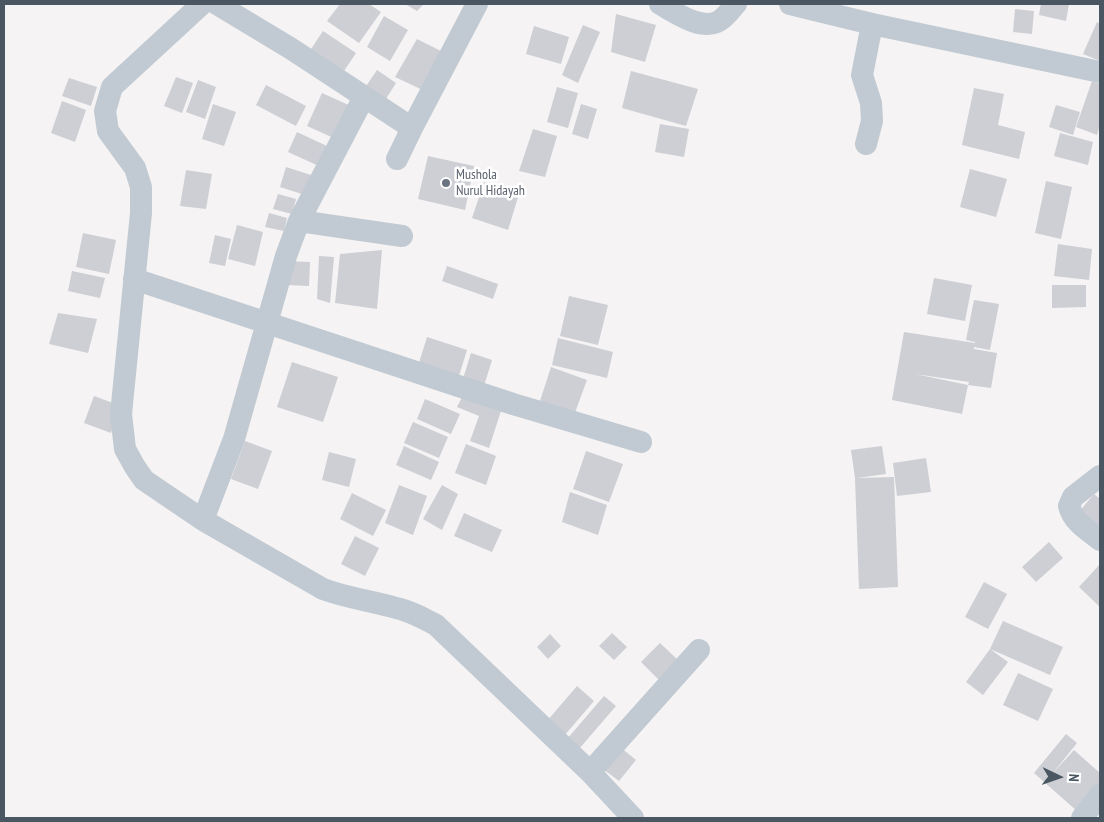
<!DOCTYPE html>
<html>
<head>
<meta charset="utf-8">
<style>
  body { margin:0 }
  #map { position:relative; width:1104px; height:822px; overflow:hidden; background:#f5f3f3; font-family:"PT Sans Narrow",sans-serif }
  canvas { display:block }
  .frame { position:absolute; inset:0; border:5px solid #4a5661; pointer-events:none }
  .north { position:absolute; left:1034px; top:752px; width:50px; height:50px; -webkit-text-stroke:4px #fff; paint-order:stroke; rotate:93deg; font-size:14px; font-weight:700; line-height:20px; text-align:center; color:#4a5661 }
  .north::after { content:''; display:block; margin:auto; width:18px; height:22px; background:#4a5661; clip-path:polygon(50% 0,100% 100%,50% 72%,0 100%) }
</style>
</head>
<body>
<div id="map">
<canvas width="1104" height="822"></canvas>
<div class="frame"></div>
<div class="north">N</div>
</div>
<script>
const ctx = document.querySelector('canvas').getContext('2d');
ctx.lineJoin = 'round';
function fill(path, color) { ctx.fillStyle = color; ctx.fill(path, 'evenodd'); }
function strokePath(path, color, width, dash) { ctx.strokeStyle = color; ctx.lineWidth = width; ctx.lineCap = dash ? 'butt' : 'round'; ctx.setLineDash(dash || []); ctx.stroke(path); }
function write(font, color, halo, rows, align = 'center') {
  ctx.font = font + ' "PT Sans Narrow",sans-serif'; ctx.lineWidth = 5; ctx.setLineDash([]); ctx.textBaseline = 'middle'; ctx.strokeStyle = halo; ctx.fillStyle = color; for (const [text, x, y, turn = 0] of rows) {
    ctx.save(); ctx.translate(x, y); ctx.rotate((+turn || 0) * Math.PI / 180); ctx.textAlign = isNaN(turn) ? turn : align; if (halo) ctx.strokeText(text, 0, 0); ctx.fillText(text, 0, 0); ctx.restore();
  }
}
const building = new Path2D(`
  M340,4h29l12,8 -22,31 -32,-22z
  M405,4h19l-7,7z
  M1041,4h28l-3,17 -27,-6z
  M1015,9l19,2 -2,23 -19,-2z
  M616,14l40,11 -11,37 -34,-10z
  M384,16l24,14 -18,31 -23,-14z
  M1097,22l3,2v37l-17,-7z
  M583,25l17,7 -22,51 -16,-8z
  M534,26l35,11 -8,27 -35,-10z
  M323,31l33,22 -12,18 -33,-22z
  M417,39l32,16 -22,37 -32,-15z
  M377,70l19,13 -12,19 -20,-13z
  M631,71l67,18 -12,37 -64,-18z
  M176,77l17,6 -11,30 -18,-7z
  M69,78l28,9 -6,19 -29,-10z
  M198,80l18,7 -11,32 -19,-7z
  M1092,81l8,3v41l-3,10 -21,-8z
  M266,85l40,21 -10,20 -40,-21z
  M557,87l21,6 -10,35 -21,-6z
  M974,88l30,6 -6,31 27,7 -6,27 -57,-14z
  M322,93l31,14 -15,33 -31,-14z
  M62,101l24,9 -11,32 -24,-9z
  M213,104l23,8 -12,34 -22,-7z
  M581,104l16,5 -9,30 -16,-5z
  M1056,105l24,7 -7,23 -24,-8z
  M660,124l29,5 -5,28 -29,-5z
  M533,129l24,7 -12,41 -26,-6z
  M297,132l32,15 -8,20 -33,-15z
  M1060,133l33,9 -5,23 -34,-9z
  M428,156l46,10 -9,44 -47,-11z
  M286,167l25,8 -6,20 -25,-8z
  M970,169l37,10 -11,38 -36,-10z
  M186,170l26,4 -6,35 -26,-3z
  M1046,181l26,6 -11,52 -26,-6z
  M484,182l35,12 -11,36 -36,-12z
  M278,194l18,5 -4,15 -19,-5z
  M269,213l18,5 -3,13 -19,-4z
  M237,225l26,7 -8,34 -27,-7z
  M83,233l33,7 -7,34 -33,-7z
  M215,235l16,4 -6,27 -16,-3z
  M1058,244l34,5 -3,31 -35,-4z
  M382,250l-5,59 -42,-6 5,-49z
  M319,256l15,1 -4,46 -13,-4z
  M286,261l24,1 -1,24 -24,-1z
  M447,266l51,18 -5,15 -51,-18z
  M72,271l33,7 -5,20 -32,-7z
  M934,278l38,7 -7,36 -38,-7z
  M1052,285h34v22l-34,1z
  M569,296l39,9 -10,40 -38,-9z
  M974,300l25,4 -9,46 -16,-3v2l23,4 -6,35 -23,-3 -6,29 -70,-14 12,-68 71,11v-1l-9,-2zM915,374l54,8 -1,3z
  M58,313l39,6 -9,34 -39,-9z
  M427,337l40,13 -9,29 -40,-13z
  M558,338l55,14 -6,26 -55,-13z
  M471,353l21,7 -9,29 -21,-7z
  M292,362l46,15 -15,45 -46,-15z
  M551,367l36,13 -14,38 -34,-14z
  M463,395l38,16 -12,37 -19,-7 9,-25 -22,-9z
  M94,396l27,10 -10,27 -27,-10z
  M425,399l35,15 -9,20 -34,-15z
  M413,422l35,15 -9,21 -35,-15z
  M245,441l27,10 -14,38 -27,-10z
  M466,444l30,12 -10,29 -31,-12z
  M404,446l35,16 -8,18 -35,-15z
  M882,446l4,28 -29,4 37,-1 4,110 -39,2 -4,-111 -4,-28z
  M586,451l37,13 -14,38 -36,-13z
  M329,452l27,7 -7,28 -27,-7z
  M926,458l5,34 -34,4 -4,-33z
  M399,485l28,11 -14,39 -28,-12z
  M442,485l16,9 -16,36 -19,-11z
  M570,492l37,13 -9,30 -36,-13z
  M352,493l34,17 -13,26 -33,-17z
  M1094,494l6,5v24l-4,5 -18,-15z
  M464,513l38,17 -10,22 -38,-16z
  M355,536l24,12 -14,28 -24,-12z
  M1049,542l14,16 -27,24 -14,-15z
  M1100,564v43l-21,-20z
  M984,582l23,12 -19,35 -23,-12z
  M1003,621l60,26 -13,28 -60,-26 18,13 -25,33 -17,-13 24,-33z
  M612,633l15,14 -13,13 -15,-14z
  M550,634l11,12 -13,13 -11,-12z
  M660,643l20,19 -19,20 -20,-20z
  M1018,673l35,16 -15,32 -35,-16z
  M577,686l17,15 -30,35 -17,-15z
  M604,696l12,10 -37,43 -12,-10z
  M1066,734l11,9 -24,30 21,-23 26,23v14l-22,25 -44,-39z
  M620,747l16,13 -17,21 -16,-12z`);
const minor = new Path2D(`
  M202,4l-90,83 -7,24 3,20 27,37 6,19v26l-20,201 4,35 10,18 9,13 59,40 120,69c24,9 49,12 73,19 14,3 27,10 40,17l154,147 43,46
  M217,4l73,44 122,80
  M660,4c16,9 41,27 59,17 7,-4 12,-12 17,-17
  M790,4l82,20 228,48
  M866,144l6,-23 -1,-18 -9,-28 10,-51
  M397,159l15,-31 65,-124
  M299,221l65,-124
  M134,279l379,125 128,38
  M1100,476l-27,21 -4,9c4,16 19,24 31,34
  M203,520l31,-81 52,-183 13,-35 103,15
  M590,772l109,-122
  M1082,818l18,-23`);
const markers = [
  [446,183,5,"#6b7280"]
];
const worshipNames = [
  ["Mushola",456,175],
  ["Nurul Hidayah",456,191]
];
fill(building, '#cdcfd5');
strokePath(minor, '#c1cad2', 22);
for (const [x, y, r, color] of markers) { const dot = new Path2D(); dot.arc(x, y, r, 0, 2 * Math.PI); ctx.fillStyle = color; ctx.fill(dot); strokePath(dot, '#fff', 2); }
write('14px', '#5b616d', '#fff', worshipNames, 'left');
</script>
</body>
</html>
